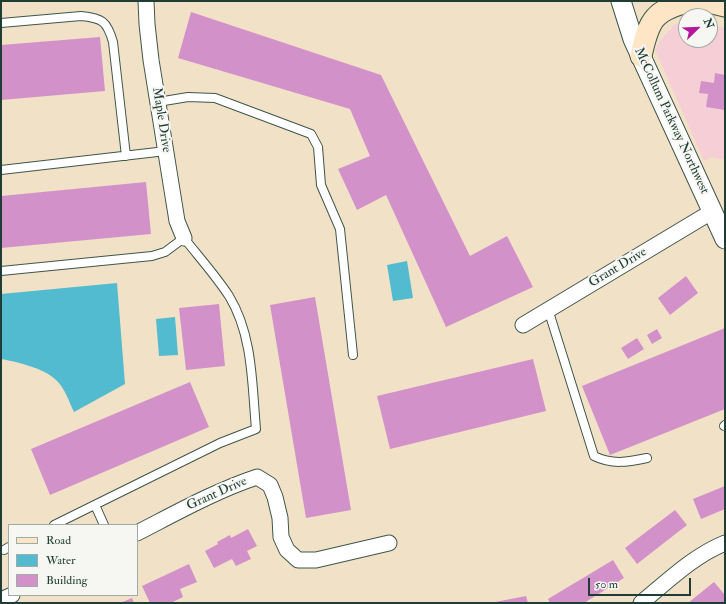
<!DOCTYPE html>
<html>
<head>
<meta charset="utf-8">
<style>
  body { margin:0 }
  #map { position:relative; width:726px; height:604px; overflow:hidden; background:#f1e2c7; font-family:"IM FELL Double Pica",serif }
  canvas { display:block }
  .frame { position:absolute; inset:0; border:2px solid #1f3d34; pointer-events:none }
  .legend { position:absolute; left:8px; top:524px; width:130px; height:72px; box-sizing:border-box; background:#f6f6f2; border:1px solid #a0aca6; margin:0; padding:5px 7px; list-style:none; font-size:12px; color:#1f3d34 }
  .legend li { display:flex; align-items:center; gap:8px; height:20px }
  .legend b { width:20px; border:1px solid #a0aca6 }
  .north { position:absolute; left:678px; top:8px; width:40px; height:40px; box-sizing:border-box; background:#f6f6f2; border:1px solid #a0aca6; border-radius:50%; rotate:67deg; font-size:11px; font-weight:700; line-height:16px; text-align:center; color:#1f3d34 }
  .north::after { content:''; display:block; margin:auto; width:14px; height:18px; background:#b5179e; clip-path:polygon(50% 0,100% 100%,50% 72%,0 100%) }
  .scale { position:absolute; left:588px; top:578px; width:103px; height:18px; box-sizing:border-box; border:2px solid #1f3d34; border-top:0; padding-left:5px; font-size:12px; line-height:14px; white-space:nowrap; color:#1f3d34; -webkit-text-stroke:3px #f6f6f2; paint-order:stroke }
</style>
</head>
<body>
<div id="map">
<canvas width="726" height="604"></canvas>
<div class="frame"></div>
<ul class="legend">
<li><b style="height:5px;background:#fde5c5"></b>Road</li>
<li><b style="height:11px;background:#52bbcf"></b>Water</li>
<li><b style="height:11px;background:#d391ca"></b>Building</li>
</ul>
<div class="north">N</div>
<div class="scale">50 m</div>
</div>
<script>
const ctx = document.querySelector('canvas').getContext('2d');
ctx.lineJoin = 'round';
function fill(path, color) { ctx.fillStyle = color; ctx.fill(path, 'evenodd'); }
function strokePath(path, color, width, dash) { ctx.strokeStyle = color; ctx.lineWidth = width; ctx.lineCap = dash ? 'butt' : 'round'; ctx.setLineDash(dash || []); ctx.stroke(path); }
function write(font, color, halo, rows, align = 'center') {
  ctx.font = font + ' "IM FELL Double Pica",serif'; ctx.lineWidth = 4; ctx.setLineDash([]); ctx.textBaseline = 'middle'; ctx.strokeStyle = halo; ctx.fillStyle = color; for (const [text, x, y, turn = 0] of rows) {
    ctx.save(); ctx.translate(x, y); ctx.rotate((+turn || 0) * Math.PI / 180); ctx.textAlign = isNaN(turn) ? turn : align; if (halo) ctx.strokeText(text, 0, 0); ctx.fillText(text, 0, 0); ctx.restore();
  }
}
const built = new Path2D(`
  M685,19l1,21h24v-15l15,3v132l-13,-3 -8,4 -49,-111 5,-9 13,-15z`);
const water = new Path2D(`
  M407,261l6,37 -20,3 -6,-36z
  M117,283l8,101 -51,28c-5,-10 -9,-24 -18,-32 -12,-12 -39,-18 -55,-21v-65z
  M175,317l3,38 -19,1 -3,-37z`);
const building = new Path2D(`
  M191,12l190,63 89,181 37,-20 26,51 -87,40 -60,-132 -29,15 -19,-41 32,-13 -20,-47 -172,-51z
  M100,37l5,54 -104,9v-55z
  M715,73l10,2v35l-19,-3 2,-13 -9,-1 2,-12 13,2z
  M146,182l5,52 -150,14v-52z
  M686,276l12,17 -28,22 -12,-17z
  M315,297l36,213 -45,8 -36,-213z
  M219,304l6,62 -39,4 -7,-62z
  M725,328v81l-115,46 -28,-69z
  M657,329l5,9 -10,6 -5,-9z
  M637,338l7,11 -16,10 -7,-11z
  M533,359l13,52 -156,38 -13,-53z
  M190,382l19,45 -159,68 -19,-46z
  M725,486v23l-24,10 -8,-20z
  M675,510l12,15 -50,39 -12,-16z
  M248,529l9,17 -10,5 4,8 -15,7 -4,-7 -18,9 -9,-17 13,-7 -1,-2 13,-7 1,3z
  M613,560l11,18 -40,25h-34l-2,-4z
  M189,564l8,18 -17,7 3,8 -12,6h-21l-8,-17z
  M714,582l11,13v8h-37z
  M526,596l2,7h-33v-1z
  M132,598l2,5h-14z`);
const service = new Path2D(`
  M1,23l80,-7c21,2 26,5 32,26l13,114
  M158,102l30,-5 27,1 96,36 7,13 3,38 19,44 13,126
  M1,170l165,-19
  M1,271l151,-15 13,-4 19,-14c15,19 32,38 45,58 24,39 23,89 27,133l-36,14 -166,82
  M548,309l46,147c18,9 34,6 53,2
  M724,426l1,-1
  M95,505l9,20
  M4,550l5,-3`);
const minor = new Path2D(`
  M146,1l1,23 4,36 26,161 7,17
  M523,325l190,-114
  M137,533c39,-20 78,-42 120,-56l13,8 5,12 5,21 1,19 6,13 11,10h18l73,-17
  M1,600l11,-5
  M641,603c26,-21 52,-47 84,-60`);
const tertiary = new Path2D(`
  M621,1l12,38 92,200`);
const secondary = new Path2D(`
  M705,1l20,5
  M641,56c8,-37 13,-46 50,-55`);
const streetNames = [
  ["Maple Drive",161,120,81],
  ["McCollum Parkway Northwest",671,121,65],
  ["Grant Drive",618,268,-31],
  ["Grant Drive",217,494,-24]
];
fill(built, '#f6cfd6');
fill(water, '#52bbcf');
fill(building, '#d391ca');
strokePath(service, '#3e564a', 10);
strokePath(minor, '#3e564a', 17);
strokePath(tertiary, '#3e564a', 21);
strokePath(secondary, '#3e564a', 23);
strokePath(service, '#fff', 8);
strokePath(minor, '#fff', 15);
strokePath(tertiary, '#fff', 19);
strokePath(secondary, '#fde5c5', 21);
write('13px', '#1f3d34', '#f6f6f2', streetNames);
</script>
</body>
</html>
